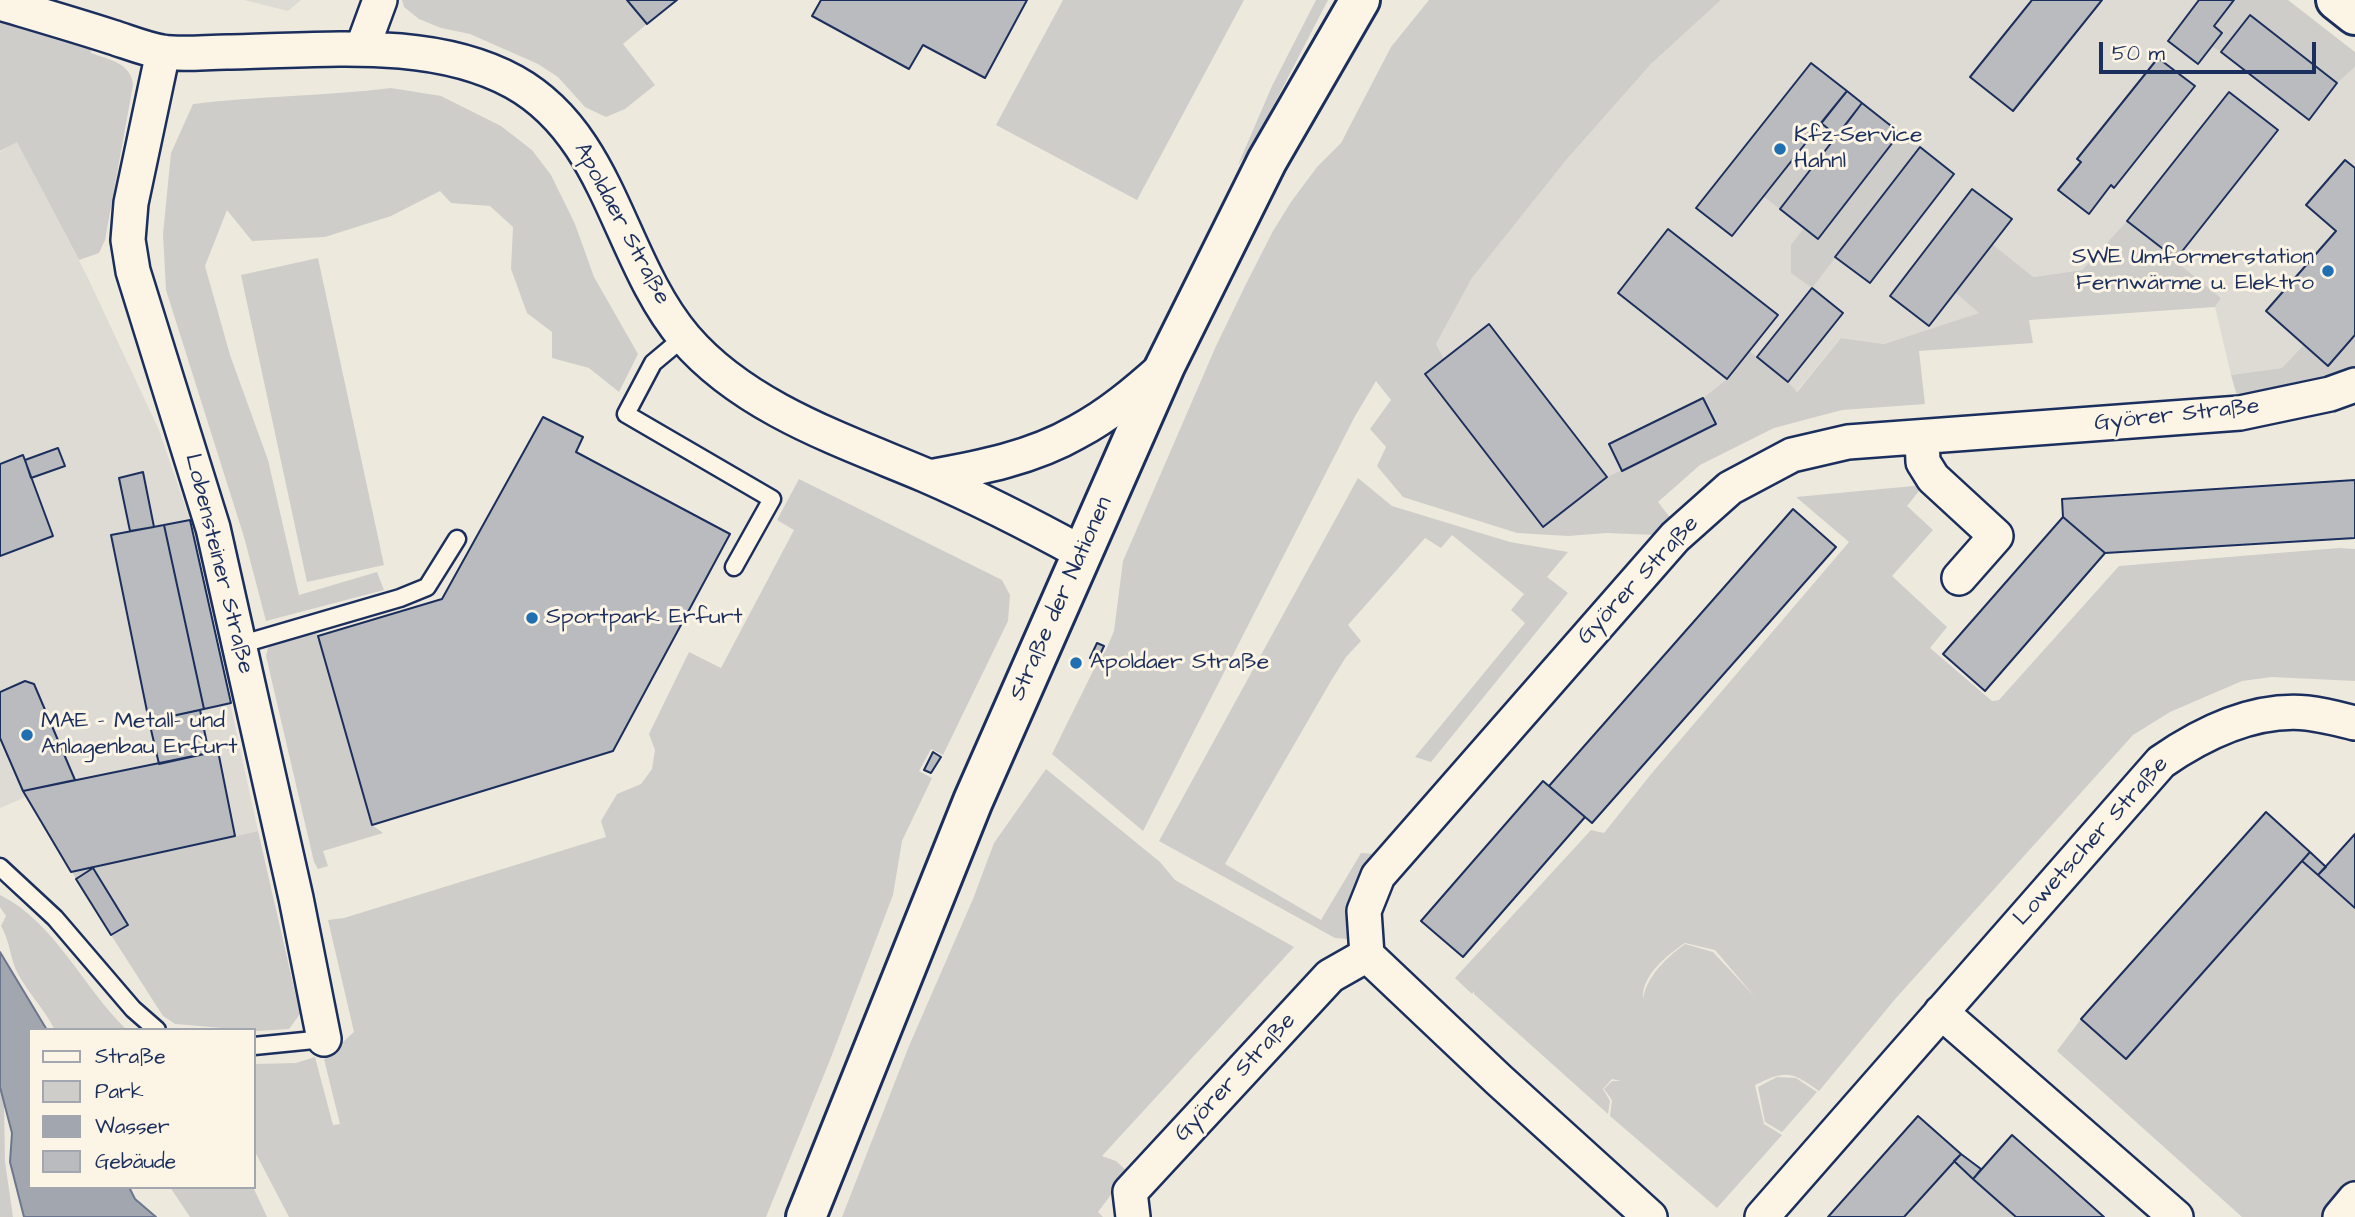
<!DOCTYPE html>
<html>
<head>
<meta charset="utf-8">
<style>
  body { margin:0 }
  #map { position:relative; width:2355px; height:1217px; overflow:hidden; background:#eee9dd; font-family:"Architects Daughter",sans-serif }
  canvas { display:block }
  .legend { position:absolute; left:28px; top:1028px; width:228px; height:161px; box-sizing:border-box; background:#fcf5e5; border:2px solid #a2a6af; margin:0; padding:9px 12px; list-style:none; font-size:21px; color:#1b2f5e }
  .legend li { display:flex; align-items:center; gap:14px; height:35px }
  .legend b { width:35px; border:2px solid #a2a6af }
  .scale { position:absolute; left:2099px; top:42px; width:217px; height:32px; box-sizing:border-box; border:4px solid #1b2f5e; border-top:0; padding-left:9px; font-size:21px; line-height:24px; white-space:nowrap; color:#1b2f5e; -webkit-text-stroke:5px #fcf5e5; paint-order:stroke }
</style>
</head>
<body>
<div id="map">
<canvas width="2355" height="1217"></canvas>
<ul class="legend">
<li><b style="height:9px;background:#fcf5e5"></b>Straße</li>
<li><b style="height:19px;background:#cfcdca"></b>Park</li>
<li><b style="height:19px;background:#a2a7af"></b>Wasser</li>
<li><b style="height:19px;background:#babbbe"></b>Gebäude</li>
</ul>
<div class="scale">50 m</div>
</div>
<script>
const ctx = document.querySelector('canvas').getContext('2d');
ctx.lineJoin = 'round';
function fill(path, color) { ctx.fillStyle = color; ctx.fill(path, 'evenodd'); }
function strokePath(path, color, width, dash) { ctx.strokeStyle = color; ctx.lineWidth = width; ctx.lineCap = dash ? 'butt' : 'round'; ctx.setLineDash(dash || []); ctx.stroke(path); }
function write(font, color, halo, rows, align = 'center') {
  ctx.font = font + ' "Architects Daughter",sans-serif'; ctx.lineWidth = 6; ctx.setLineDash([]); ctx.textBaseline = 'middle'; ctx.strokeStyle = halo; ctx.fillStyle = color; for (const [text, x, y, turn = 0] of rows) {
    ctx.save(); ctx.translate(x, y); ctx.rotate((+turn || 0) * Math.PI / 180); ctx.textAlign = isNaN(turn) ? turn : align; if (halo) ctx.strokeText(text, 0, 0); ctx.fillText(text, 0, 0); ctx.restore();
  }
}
const built = new Path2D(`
  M244,0h57l-13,11z
  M1721,0h513l-12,33 -10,14 9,5 29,-37 87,68 18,-16v268l-27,31 -46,2 -51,7 -16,-68 6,-9 -93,-77 -46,49 -49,7 -53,36 -96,31 -43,-6 -45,54 -8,-10 -61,-3 -24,19 13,26 -109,53 -64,50 -118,-153 19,-15 -8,-15 36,-66 95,-119 84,-95z
  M17,141l70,135 72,154 31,90 68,311 -187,41 -45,-75 -26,11v-656z`);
const green = new Path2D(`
  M402,0h225l20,24 -24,20 32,41 -30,24 -19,8 -21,-10 -27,-30 -20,-13 -68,-30 -29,-6 -22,-9 -15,-12z
  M1063,0h181l-107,200 -141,-75z
  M1316,0h12l-74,143 -16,22 34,-79z
  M1429,0h292l-70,64 -84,95 -95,119 -36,66 8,15 -19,15 117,153 65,-50 109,-52 -13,-27 24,-19 22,-28 39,31 9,10 44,-54 43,6 95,-31 -24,-21 37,-48 41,33 49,-7 45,-49 94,77 -6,9 -186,13 4,23 -114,8 6,53 -83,6 -68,18 -74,37 -42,37 14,18 -16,15 -49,-2 -39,3 -51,-3 -114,-36 -26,-31 9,-19 -16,-18 21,-29 -15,-19 -22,37 -211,413 -91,-77 42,-85 12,-19 8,-19 9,-70 93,-215 30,-62 27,-53 18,-29 26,-35 24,-24 50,-96z
  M2234,0h54l67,52v15l-18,16 -87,-67 -29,36 -9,-5 10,-14 -8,-7z
  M0,20l91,26v7c19,7 40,10 42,32l-28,155 -6,13 -20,7 -62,-118 -17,9z
  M391,88l50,8 60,30 31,24 19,25 24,49 19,53 44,77 -19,38 -30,-24 -37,-10v-26l-25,-19 -16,-44 2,-42 -23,-21 -39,-3 -11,-12 -49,25 -66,21 -73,4 -25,-31 -22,56 25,89 38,105 31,135 78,-23 7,18 -118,31 -22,-84 -78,-247 -3,-56 8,-81 22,-49c66,-8 132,-8 198,-16z
  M1821,123l16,13 -57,73 -17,-13z
  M1900,133l20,14 -108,141 -21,-15v-28l13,-17 14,11z
  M318,258l66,307 -77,17 -66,-307z
  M2355,335v31l-16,6 -102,24 -6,-21 51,-7 22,-23 25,21z
  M1358,478l34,28 118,36 58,10 -21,25 21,16 -137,169 -16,-5 110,-134 -14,-13 13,-16 -72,-59 -11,13 -16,-10 -77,87 13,16 -15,16 -15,24 -106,183 96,56 40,-67 16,1 -21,49 -9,36 -12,-1 -176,-97z
  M799,479l203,101 8,15 -2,26 -65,134 -12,-6 -12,22 13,7 -30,63 -9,54 -63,165 -64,157h-477l-35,-67v-86l42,-1 19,-6 18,68 7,-1 -16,-65 30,-27 -26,-112 16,-2 262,-81 -5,-16 16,-27 24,-10 11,-15 3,-19 -6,-16 40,-82 32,16 73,-138 -17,-10z
  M1924,485l-17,21 26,24 -41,46 55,51 -17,21 62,53 7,-1 120,-134 220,-18 16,1v132l-83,-4 -30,4 -72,31 -37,23 -237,263 -77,93c-28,-20 -33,-21 -64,-6l9,39 18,11 -65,73 -107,-92 2,-16 -8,-11 8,-8h9l-9,-2 -9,10 7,12 -2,13 -134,-120v-3l-2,3 -17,-16 136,-148 13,3 48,-60 197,-231 -53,-45zM1685,943l30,7 40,47 -42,-45 -28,-8c-19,14 -38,32 -42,55 -2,-23 24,-44 42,-56z
  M317,633l55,192 11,8 -60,18 5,15 -10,3 -4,-7 -48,-206 2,-8 7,-4z
  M1046,769l114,93 15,18 119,67 -192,209 14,5 12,11 -30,40 5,5h-261l67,-171 64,-147 21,-56z
  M258,831l42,183 -11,15 -32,2 -82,-7 -12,-8 -52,-81 17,-10 -34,-56 -18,10 -4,-7z
  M2302,861l53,48v308h-113l-185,-166 24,-32 45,39z
  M0,895c55,27 84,94 127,135h-72c-10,-20 -26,-36 -37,-56 -8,-15 -8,-33 -17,-48l5,-10 -6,-9z
  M1777,1077l19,1 21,14 -35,40 -17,-10 -7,-35z
  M0,1087l4,15 1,60 8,55h-13z
  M1954,1161l62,56h-112z
  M170,1187h83l14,30h-77z`);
const water = new Path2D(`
  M0,952l47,78h-17v157h99l6,12 21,18h-132l-14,-55 2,-29 -12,-46z`);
const building = new Path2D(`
  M627,0h50l-30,24z
  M821,0h206l-42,78 -62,-33 -14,24 -97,-53z
  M2032,0h70l-89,111 -43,-34z
  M2199,0h35l-20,26 8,7 -24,31 -30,-23z
  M2250,15l87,68 -28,37 -88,-68z
  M2158,58l37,28 -81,102 -3,-3 -22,29 -31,-24 23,-28 -4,-3z
  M1811,63l36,28 -115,145 -36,-28z
  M1847,91l15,12 -25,33 -16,-13z
  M2229,92l49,38 -102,129 -49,-38z
  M1862,103l38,30 -82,106 -38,-30z
  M1920,147l34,27 -84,109 -35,-26z
  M2345,160l10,8v167l-27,31 -62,-55 70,-80 -30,-26z
  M1972,189l40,30 -83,107 -39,-30z
  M1668,229l110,86 -51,64 -109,-86z
  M1812,288l31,25 -55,69 -31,-25z
  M1489,324l118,153 -64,50 -118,-153z
  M1703,398l13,26 -94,47 -13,-27z
  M543,417l40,20 -7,15 154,82 -117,217 -241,74 -54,-189 124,-37z
  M58,448l7,18 -34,12 -6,-18z
  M23,455l30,81 -53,20v-92z
  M143,472l11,55 -24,4 -11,-53z
  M2355,480v58l-250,15 -42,-36 -1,-18z
  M1793,509l43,38 -244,276 -43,-37z
  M2063,517l42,36 -120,138 -42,-37z
  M190,520l41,183 -27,6 -40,-184z
  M164,525l40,184 -55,12 -38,-186z
  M1097,643l7,3 -7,15 -7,-3z
  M25,681l9,3 41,96 -52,11 -23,-53v-46z
  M200,710l9,43 -50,11 -10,-43z
  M218,751l17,85 -164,36 -48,-81z
  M933,752l8,5 -10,16 -7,-3z
  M1543,781l42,36 -122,140 -42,-36z
  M2266,812l44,40 -184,207 -45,-40z
  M2355,834v74l-37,-33z
  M2310,852l16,15 -8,8 -16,-14z
  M93,868l35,57 -17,10 -35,-56z
  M1918,1116l43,38 -57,63h-76z
  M2012,1135l44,39 48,43h-88l-43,-38z
  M1961,1154l20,15 -8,10 -19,-18z`);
const lane = new Path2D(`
  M684,337l-31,26 -27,51 146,85 -38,68
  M239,645l161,-47 27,-11 30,-48
  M0,867l55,51 78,91 24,21
  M254,1046l70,-7`);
const street = new Path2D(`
  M0,3c37,11 75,22 112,34 16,5 33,12 50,15 20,3 44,0 65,0 92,-1 203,-16 287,30 97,54 104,177 171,256 60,70 157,102 240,137 53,23 106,50 157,78
  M362,49l18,-49
  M163,52l-32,151 -3,37 5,31 80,257 83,370 28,141
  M1922,437l1,25 10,16 63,58 -37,42
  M929,477c50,-9 103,-19 148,-45 32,-17 59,-40 86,-64
  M1941,1012l235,205
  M1133,1217l-3,-25 200,-216 37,-21
  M1650,1217l-151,-137 -132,-125 -3,-44 14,-35 297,-339 55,-49 62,-33 56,-13 392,-29 90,-19 25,-9
  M1762,1217l399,-455c42,-29 94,-54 146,-49 17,2 32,6 48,10
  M2340,1217l15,-18`);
const secondary = new Path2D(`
  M2336,0l19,15
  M806,1217l167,-416 192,-435 102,-205 93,-161`);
const markers = [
  [1780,149,7,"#1f6fb2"],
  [2328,271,7,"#1f6fb2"],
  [532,618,7,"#1f6fb2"],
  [1076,663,7,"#1f6fb2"],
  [27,735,7,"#1f6fb2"]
];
const poiNames = [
  ["Kfz-Service",1794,136],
  ["Hahnl",1794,162],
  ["SWE Umformerstation",2314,258,"right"],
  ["Fernwärme u. Elektro",2314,284,"right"],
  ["Sportpark Erfurt",546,618],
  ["Apoldaer Straße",1090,663],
  ["MAE - Metall- und",41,722],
  ["Anlagenbau Erfurt",41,748]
];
const streetNames = [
  ["Apoldaer Straße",621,224,62],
  ["Györer Straße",2177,416,-6],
  ["Lobensteiner Straße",218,564,76],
  ["Györer Straße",1639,581,-47],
  ["Straße der Nationen",1062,599,-66],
  ["Lowetscher Straße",2092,842,-48],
  ["Györer Straße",1236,1078,-47]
];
fill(built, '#dedbd4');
fill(green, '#cfcdca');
fill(water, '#a2a7af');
strokePath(water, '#6c778f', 2);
fill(building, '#babbbe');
strokePath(building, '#1b2f5e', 2);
strokePath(lane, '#1b2f5e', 21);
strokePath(street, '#1b2f5e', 38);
strokePath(secondary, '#1b2f5e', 44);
strokePath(lane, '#fcf5e5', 16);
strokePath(street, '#fcf5e5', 33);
strokePath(secondary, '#fcf5e5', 38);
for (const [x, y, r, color] of markers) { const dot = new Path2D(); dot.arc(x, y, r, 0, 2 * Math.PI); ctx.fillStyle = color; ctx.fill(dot); strokePath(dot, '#fcf5e5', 2.5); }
write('23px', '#1b2f5e', '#fcf5e5', poiNames, 'left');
write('23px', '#1b2f5e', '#fcf5e5', streetNames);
</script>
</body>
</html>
